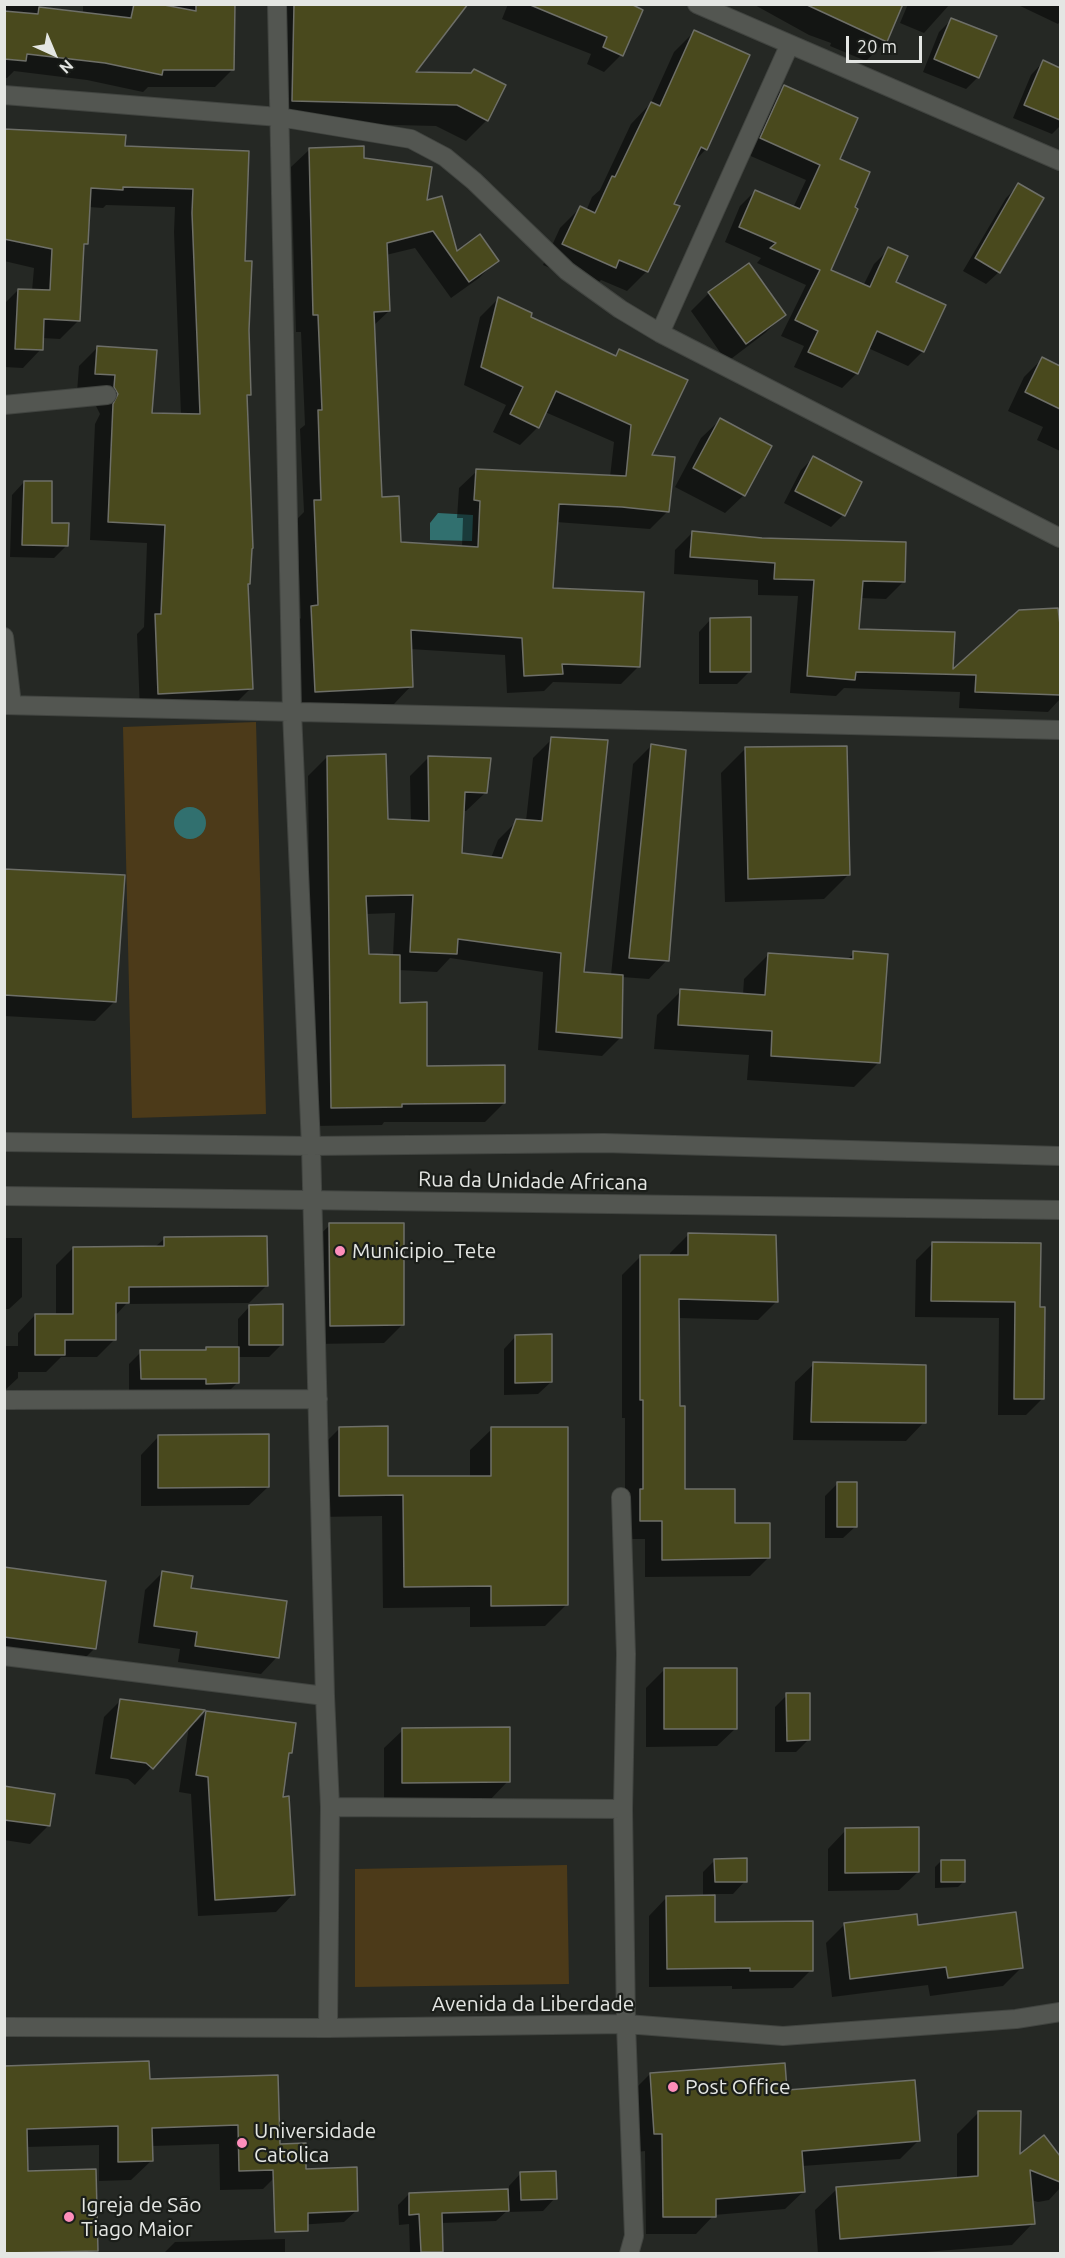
<!DOCTYPE html>
<html>
<head>
<meta charset="utf-8">
<style>
  body { margin:0 }
  #map { position:relative; width:1065px; height:2258px; overflow:hidden; background:#252824; font-family:Ubuntu,sans-serif }
  canvas { display:block }
  .frame { position:absolute; inset:0; border:6px solid #e4e6e3; pointer-events:none }
  .north { position:absolute; left:24px; top:24px; width:60px; height:60px; -webkit-text-stroke:4px #1b1e1a; paint-order:stroke; rotate:136deg; font-size:16px; font-weight:700; line-height:24px; text-align:center; color:#e4e6e3 }
  .north::after { content:''; display:block; margin:auto; width:21px; height:27px; background:#e4e6e3; clip-path:polygon(50% 0,100% 100%,50% 72%,0 100%) }
  .scale { position:absolute; left:846px; top:36px; width:76px; height:27px; box-sizing:border-box; border:3px solid #e4e6e3; border-top:0; padding-left:8px; font-size:18px; line-height:21px; white-space:nowrap; color:#e4e6e3; -webkit-text-stroke:4px #1b1e1a; paint-order:stroke }
</style>
</head>
<body>
<div id="map">
<canvas width="1065" height="2258"></canvas>
<div class="frame"></div>
<div class="north">N</div>
<div class="scale">20 m</div>
</div>
<script>
const ctx = document.querySelector('canvas').getContext('2d');
ctx.lineJoin = 'round';
function fill(path, color) { ctx.fillStyle = color; ctx.fill(path, 'evenodd'); }
function strokePath(path, color, width, dash) { ctx.strokeStyle = color; ctx.lineWidth = width; ctx.lineCap = dash ? 'butt' : 'round'; ctx.setLineDash(dash || []); ctx.stroke(path); }
function write(font, color, halo, rows, align = 'center') {
  ctx.font = font + ' Ubuntu,sans-serif'; ctx.lineWidth = 4.5; ctx.setLineDash([]); ctx.textBaseline = 'middle'; ctx.strokeStyle = halo; ctx.fillStyle = color; for (const [text, x, y, turn = 0] of rows) {
    ctx.save(); ctx.translate(x, y); ctx.rotate((+turn || 0) * Math.PI / 180); ctx.textAlign = isNaN(turn) ? turn : align; if (halo) ctx.strokeText(text, 0, 0); ctx.fillText(text, 0, 0); ctx.restore();
  }
}
const green = new Path2D(`
  M256,722l10,392 -134,4 -9,-391z
  M567,1865l2,119 -214,3v-118z`);
const water = new Path2D(`
  M438,513l35,2 -1,26 -42,-1v-17z
  M174 823a16 16 0 1 1 32 0a16 16 0 1 1-32 0Z`);
const shadow = new Path2D(`
  M4,4h35v4l44,6v-10h152l-3,66 -17,17h-67l-5,5 -56,-12 -73,-9 -7,7h-3z
  M275,4h92l46,69 91,13 -17,34 -21,21 -30,-15 -164,-4z
  M508,4h117l-4,51 -17,17 -17,-8 4,-10 -89,-35z
  M753,4h149l-16,37 -20,20 -36,-15 1,-3 -22,-8z
  M908,4h42l-26,29 -24,-10z
  M1016,4h44v17l-2,3z
  M952,19l26,58 -12,12 -43,-17 16,-40z
  M695,31l11,118 -15,16 -19,39 -25,67 -20,20 -26,-11 -7,7 -51,-22 17,-37 20,-20 6,3 6,-14 8,-7 31,-66 20,-21 23,-51z
  M1043,62l17,7v57l-8,8 -39,-16 18,-43z
  M784,87l54,72 -9,112 34,15 11,-22 15,-15 5,34 29,68 -15,15 -40,-18 -11,25 -15,15 -48,-21 10,-21 -23,-10 25,-51 -49,-22 4,-5 -36,-16 15,-36 15,-15 38,17 13,-28 -60,-26 23,-52z
  M4,129l120,18 124,6 -5,110 7,131 -5,5 4,185 -3,2 5,102 -19,19 -92,5 -3,-78 7,-7 3,-84 -57,-3 5,-116 5,-10 -4,-8 1,-13 -20,-1 2,-26 18,-18 53,66 31,1 -7,-183 1,-25 -69,-2 -3,3 -14,-1 -2,36 -5,5 -3,72 -19,19 -18,-1 -1,11 -18,19 -19,-1v-63l14,-14 14,1 2,-23 -30,-7z
  M309,150l54,9 62,43 31,51 41,7 -18,18 -28,20 -36,-50 -29,7 3,56 -16,15 7,172 19,45 63,4 1,-29h-6l2,-30 18,-17 133,6 4,-35 -69,-30 -7,15 -18,18 -27,-13 13,-27 -42,-20 16,-68 18,-18 31,18 85,40 6,-6 47,161 -17,17 -94,-7 -5,68 88,76 -18,18 -68,-2 -9,9 -37,2 -2,-38 -95,-6 1,37 -17,18 -96,5 -4,-84 7,-7 -4,-99 7,-7 -4,-83 5,-4 -4,-93h-5l-5,-165z
  M1019,185l-20,87 -13,12 -23,-13 43,-73z
  M709,293l75,22 -19,18 -38,29 -36,-51z
  M1042,359l18,9v83l-23,-11 6,-13 -35,-16 16,-34z
  M720,420l24,75 -19,18 -50,-26 26,-49z
  M813,458l30,57 -12,12 -47,-24 17,-33z
  M24,482l26,42 17,21 -13,13 -44,-1 2,-62z
  M692,533l211,49 -17,17 -26,-1 -3,32 94,43 105,-64 4,25v65l-12,13 -89,-4 1,-16 -116,-4 -8,8 -46,-3 8,-97 -40,-1v-15l-84,-6 1,-24z
  M711,619l39,52 -13,13h-38v-52z
  M552,739l30,234 29,2 22,-211 18,-18 16,214 -18,19 -27,-2 -1,60 -19,19 -64,-6 5,-78 -93,-14 -13,14 -39,-2v34l28,63 78,36 -19,19h-101l-2,3 -70,1 -4,-350 19,-19 59,64 25,1 -1,-46 19,-19 56,36 -19,18h-4l-2,44 31,3 7,-18 19,-19h9l7,-63zM395,913l-2,43 -26,-1 -1,-41z
  M745,749l103,126 -24,24 -99,3 -4,-129z
  M4,870l111,131 -20,20 -91,-5z
  M854,953l25,109 -25,25 -107,-7 2,-25 -95,-6 3,-34 24,-24 62,4 1,-16 25,-25 78,6z
  M330,1225l73,99 -19,19 -72,1 -1,-101z
  M689,1234l88,67 -19,19 -80,-2v89l6,84 49,34 35,33 -18,18 -105,1v-38h-23l3,-33v-88h-3v-143l18,-18 30,-1v-3z
  M4,1238h18v59l-13,12h-5z
  M164,1239l102,47 -17,17 -123,1 -11,12v23l-18,18h-36l-15,15h-28v6l-14,13v-45h14v-13l17,-18h21v-50l17,-17 82,-1z
  M933,1243l106,65 4,90 -17,17h-28l1,-97 -84,-1 1,-57z
  M250,1306l32,38 -13,13h-32v26l-12,12 -30,1v-6l-66,1v-27l12,-12 63,-1 3,-3h31v-29z
  M516,1336l35,46 -13,12 -34,1v-46z
  M814,1364l110,58 -18,19 -113,-1 2,-58z
  M340,1428l47,50 83,-1v-27l22,-21 75,175 -22,22 -75,1v-20l-87,1 -1,-92 -64,1v-67z
  M159,1436l109,51 -19,18 -108,1v-51z
  M837,1484l19,42 -13,12h-18v-42z
  M4,1568l90,81 -22,22 -68,-9z
  M162,1573l27,16 88,68 -16,17 -83,-12 2,-13 -42,-6 7,-53z
  M664,1670l72,58 -19,18 -71,1v-59z
  M787,1695l21,45 -12,12h-21v-45z
  M121,1700l75,22 10,-10 85,40 -4,4 -5,42 11,96 -17,18 -78,4 -7,-122 -12,-2 10,-66 -54,59 -7,-6 -33,-5 9,-57z
  M403,1730l105,51 -18,19 -106,1v-53z
  M4,1788l45,37 -19,19 -26,-4z
  M846,1830l72,42 -19,18 -71,1v-42z
  M715,1860l30,21 -12,13h-19v29l97,47 -18,18 -61,1v-3l-83,1v-71l18,-19h36v-25z
  M941,1861l23,20 -6,6 -23,1v-21z
  M844,1925l73,1 104,42 -18,18 -73,10 -2,-11 -96,12 -6,-54z
  M4,2067l145,14 128,-5 2,69 4,24 -20,20 -43,1 -1,-46 -68,2v15l-20,19 -32,1v-36l-73,2 1,26 70,78 -3,3h-90z
  M650,2074l136,18 132,49 -18,18 -98,7 2,25 -19,18 -71,6 -18,19h-50l-1,-83 -8,1 -5,-60z
  M979,2112l40,45 41,-3v34l-11,12 -11,2 -7,-2 2,23 -21,22 -111,9h-83l-3,-44 22,-21 120,-9v-46z
  M521,2173l34,25 -12,13 -34,1v-3l-13,12 -55,2v28l-2,3h-29l-1,-30 -10,1 -1,-20 11,-11 100,-3v-5z
  M285,2183l72,27 -13,12 -47,3z
  M285,2239v15h-122l12,-12z`);
const building = new Path2D(`
  M134,4h25l37,7v-7h39l-1,66h-71l-1,5 -57,-12 -78,-9 -1,7 -22,-2v-48l34,3 1,-7 92,11z
  M294,4h174l-52,68 55,1 3,-4 32,16 -18,36 -31,-16 -165,-4z
  M528,4h103l12,6 -20,46 -20,-9 4,-10z
  M805,4h98l-16,38z
  M951,18l46,18 -18,42 -45,-19z
  M694,30l56,25 -43,95 -6,-3 -27,57 6,2 -32,66 -29,-12 -3,8 -54,-24 18,-38 15,7 17,-37 3,1 36,-75 9,4z
  M1043,60l17,8v52l-36,-15z
  M784,85l74,33 -18,41 30,13 -15,35 3,2 -27,61 39,17 18,-40 20,9 -12,26 50,23 -22,47 -47,-21 -19,43 -50,-22 10,-21 -23,-11 25,-50 -50,-22 6,-5 -37,-16 16,-37 45,19 20,-44 -60,-27z
  M4,129l122,6 -1,11 124,5 -4,110h7l-3,69 2,65h-4l6,153 -1,1 -2,35h-2l5,105 -95,5 -3,-80h6l4,-89 -57,-3 5,-118 5,-10 -4,-7 1,-12 -20,-1 2,-28 60,4 -5,63 48,1 -8,-201 1,-24 -70,-2v3l-32,-2 -3,56h-4l-4,77 -36,-2 -1,31 -28,-1 3,-60 32,1 2,-41 -48,-10z
  M364,146v12l68,9 -5,33 15,-4 15,55 23,-17 19,27 -30,21 -36,-51 -46,12 3,68 -16,1 8,185 17,-1 2,46 77,5 2,-46 -6,-1 2,-31 150,7 5,-51 -75,-34 -17,37 -29,-14 13,-27 -42,-20 17,-70 34,16 -1,4 85,39 3,-7 69,31 -36,75 23,2 -6,55 -47,-5 -63,-3 -6,84 91,4 -4,75 -78,-3 1,10 -39,2 -2,-38 -111,-8 2,57 -98,5 -4,-86 7,-1 -4,-105h7l-3,-90h4l-4,-95h-5l-4,-167z
  M1018,183l26,15 -44,75 -25,-15z
  M749,263l37,52 -40,29 -38,-52z
  M1042,357l18,9v43l-35,-17z
  M720,418l52,28 -27,50 -52,-28z
  M813,456l49,26 -17,34 -50,-25z
  M24,481h28v42h17l-1,23 -46,-1z
  M692,531l70,7 144,4 -1,40 -42,-1 -4,48 96,3 -2,37 66,-59 39,-2 2,17v70l-85,-3 1,-17 -120,-3 -1,8 -48,-4 7,-96 -40,-1 1,-16 -85,-6z
  M751,617v55h-41v-54z
  M551,737l57,3 -24,232 39,3 -1,63 -66,-6 5,-79 -103,-14 -1,15 -47,-2 3,-57 -47,1 3,58 31,1v48l27,-1v64l78,-1v38l-103,1v3l-71,1 -4,-352 59,-2 2,65 41,2 -1,-65 63,2 -4,35 -22,-1 -3,61 40,5 14,-39 26,2z
  M651,744l35,6 -17,211 -40,-3z
  M847,746l3,129 -102,4 -3,-132z
  M4,869l121,6 -9,127 -112,-7z
  M853,951l35,3 -8,109 -109,-7 1,-25 -94,-6 2,-36 85,6 3,-42 85,6z
  M329,1223h75v102l-74,1z
  M688,1233l88,2 2,67 -99,-3 1,107h5v83h50v34h35v35l-108,2v-39h-22v-32h3v-89h-3v-145h48z
  M267,1236l1,50 -139,1v16h-13v37h-51v15h-30v-41h38v-67l91,-1v-9z
  M932,1242l109,1 -1,64h5l-1,92h-30l1,-97 -84,-1z
  M283,1304v41h-34v-40z
  M552,1334v48l-37,1v-48z
  M206,1347h33v36l-33,1v-5h-65l-1,-29h66z
  M813,1362l113,3v58l-115,-1z
  M388,1426v50h103v-49h77v178l-77,1v-20l-87,1 -1,-92 -64,1v-69z
  M269,1434v53l-111,1v-53z
  M837,1482h20v45h-20z
  M4,1567l102,14 -10,68 -92,-12z
  M162,1571l31,5 -2,12 96,13 -8,57 -84,-12 2,-14 -43,-6z
  M664,1668h73v61h-73z
  M786,1693h24v47l-23,1z
  M120,1699l85,11 -52,59 -7,-6 -35,-5z
  M206,1711l90,12 -4,30h-3l-6,44 6,-1 6,99 -80,5 -7,-123 -12,-2z
  M510,1727v55l-108,1v-55z
  M4,1786l51,8 -5,32 -46,-6z
  M919,1827v45l-74,1v-45z
  M747,1858v24h-32l-1,-23z
  M941,1860h24v22h-24z
  M715,1895v27l98,-1v50h-63v-3l-83,1 -1,-73z
  M1016,1912l7,56 -75,10 -2,-11 -96,12 -6,-56 73,-9 1,11z
  M149,2061l1,18 128,-4 2,69 26,-1v26l51,-2 1,44 -50,2v18l-33,1 -2,-62 -34,1 -1,-46 -86,3 1,33 -35,1v-36l-91,3 1,42 68,-2 2,82 -94,2v-187z
  M785,2063l2,27 128,-10 5,61 -118,10 3,41 -89,7v18h-53l-1,-83h-8l-4,-61z
  M978,2111h43l-1,43 24,-19 16,21v26l-30,-12 5,54 -195,15 -4,-52 142,-11z
  M556,2171l1,28 -36,1 -1,-28z
  M508,2189l1,22 -67,2 1,39h-22l-2,-38 -10,1v-22z`);
const minor = new Path2D(`
  M277,4l15,708 19,434 14,550 5,111 -2,221
  M697,4l363,157
  M4,95l275,22 132,22 34,18 29,24 93,90 53,38 40,24 400,205
  M660,333l129,-287
  M4,405l103,-10
  M4,637l8,68
  M4,705l1056,25
  M4,1142l307,4 293,-3 456,13
  M4,1196l1056,14
  M4,1400l314,-1
  M621,1497l5,157 -3,155 3,215 8,212 -5,18
  M4,1656l321,40
  M330,1807l293,2
  M4,2027l324,1 298,-4 157,12 233,-17 44,-7`);
const markers = [
  [340,1251,6,"#fe8ebb"],
  [673,2087,6,"#fe8ebb"],
  [242,2143,6,"#fe8ebb"],
  [69,2217,6,"#fe8ebb"]
];
const streetNames = [
  ["Rua da Unidade Africana",533,1181,1],
  ["Avenida da Liberdade",533,2004]
];
const poiNames = [
  ["Municipio_Tete",352,1251],
  ["Post Office",685,2087],
  ["Universidade",254,2131],
  ["Catolica",254,2155],
  ["Igreja de São",81,2205],
  ["Tiago Maior",81,2229]
];
fill(green, '#4c3a19');
fill(water, '#31706f');
fill(shadow, '#0007');
fill(building, '#49491d');
strokePath(building, '#6e6f68', 1.5);
strokePath(minor, '#414440', 20);
strokePath(minor, '#535651', 18);
for (const [x, y, r, color] of markers) { const dot = new Path2D(); dot.arc(x, y, r, 0, 2 * Math.PI); ctx.fillStyle = color; ctx.fill(dot); strokePath(dot, '#1b1e1a', 2); }
write('21px', '#e4e6e3', '#1b1e1a', streetNames);
write('21px', '#e4e6e3', '#1b1e1a', poiNames, 'left');
</script>
</body>
</html>
